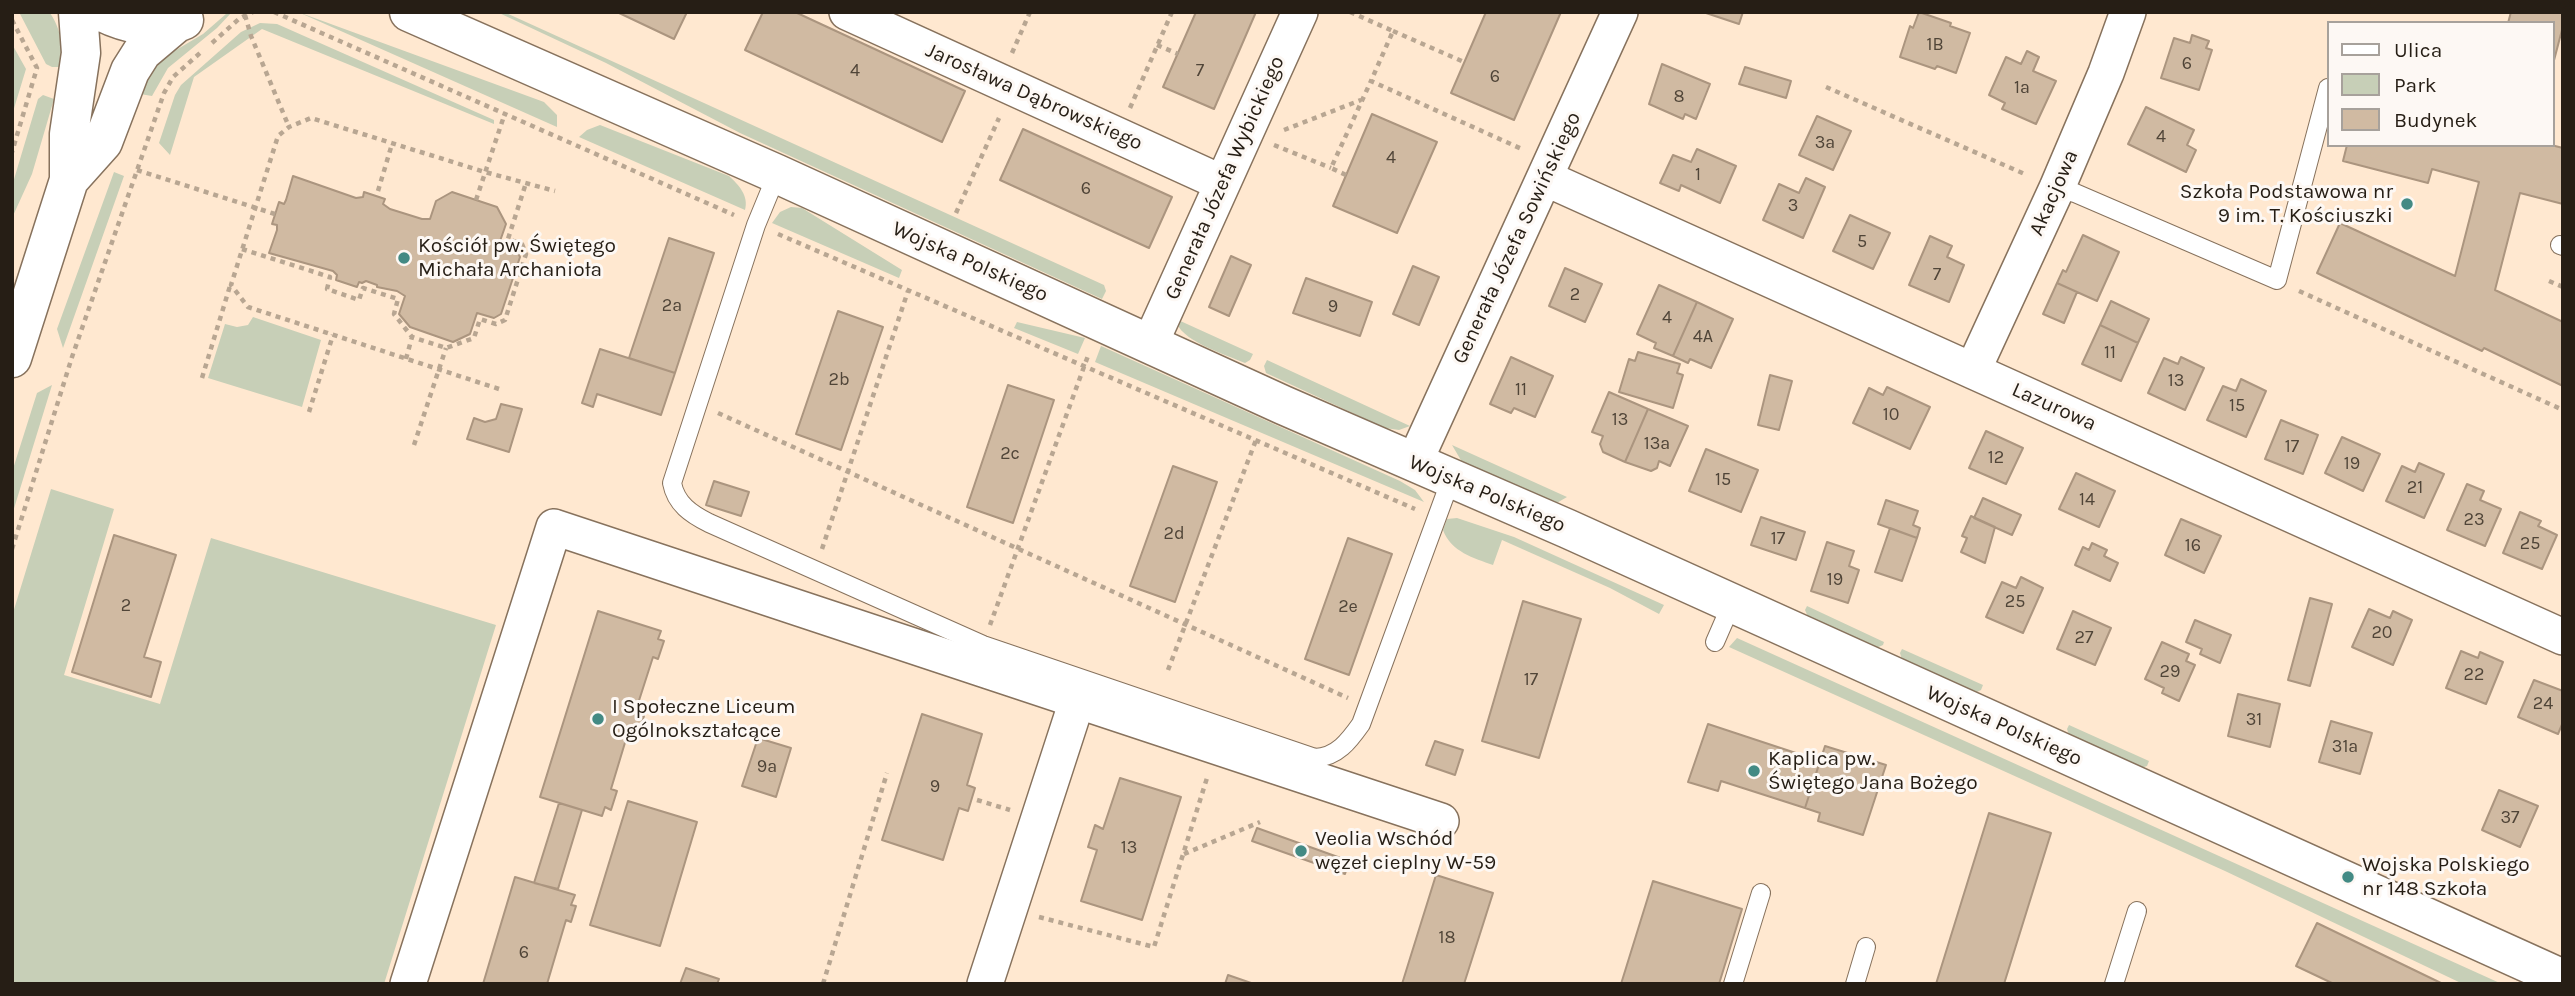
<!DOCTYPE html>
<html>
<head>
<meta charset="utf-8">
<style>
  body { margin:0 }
  #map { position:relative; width:2575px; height:996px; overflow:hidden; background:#ffe8d0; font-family:Karla,sans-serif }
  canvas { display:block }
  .frame { position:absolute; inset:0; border:14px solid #261e15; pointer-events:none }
  .legend { position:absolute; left:2327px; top:21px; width:228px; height:126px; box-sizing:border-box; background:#fdf8f4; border:2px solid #a7a19b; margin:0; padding:9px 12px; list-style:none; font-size:21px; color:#261e15 }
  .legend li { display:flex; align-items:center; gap:14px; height:35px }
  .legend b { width:35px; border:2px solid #a7a19b }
</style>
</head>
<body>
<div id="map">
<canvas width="2575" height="996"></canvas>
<div class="frame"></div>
<ul class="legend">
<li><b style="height:9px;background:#fff"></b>Ulica</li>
<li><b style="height:19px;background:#c7cfb7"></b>Park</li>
<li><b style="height:19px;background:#d0baa2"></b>Budynek</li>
</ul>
</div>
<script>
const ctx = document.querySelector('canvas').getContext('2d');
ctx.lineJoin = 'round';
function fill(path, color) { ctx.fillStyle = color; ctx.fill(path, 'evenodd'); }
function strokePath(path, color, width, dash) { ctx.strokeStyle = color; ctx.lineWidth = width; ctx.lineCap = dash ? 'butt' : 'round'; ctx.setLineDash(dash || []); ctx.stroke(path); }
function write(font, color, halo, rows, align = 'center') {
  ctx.font = font + ' Karla,sans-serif'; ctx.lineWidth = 6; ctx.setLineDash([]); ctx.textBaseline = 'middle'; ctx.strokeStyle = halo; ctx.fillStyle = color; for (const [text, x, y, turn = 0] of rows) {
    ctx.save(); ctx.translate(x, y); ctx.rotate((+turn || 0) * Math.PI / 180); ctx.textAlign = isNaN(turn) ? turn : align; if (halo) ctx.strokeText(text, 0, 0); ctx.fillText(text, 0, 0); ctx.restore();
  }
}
const green = new Path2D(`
  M19,12l31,1c12,18 12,32 12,54h-10l-6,-3z
  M232,12l-15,16 -49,40 -16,28 -12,-2 11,-22 15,-16 37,-22 23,-20z
  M298,12l246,90 13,13v12z
  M497,12h7l600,273 2,6 -4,8 -362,-166 -134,-70z
  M260,23l17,1 217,96v4l-232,-95 -68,48 -24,78 -11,-12 16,-48 6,-10 60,-53z
  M12,44l14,25 -14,46z
  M43,95l11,4 -22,75 -20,44v-32l26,-87z
  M600,125l129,51c10,9 20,20 16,34l-166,-73 8,-7z
  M114,172l10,4 -61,172 -6,-19z
  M791,207l11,1 100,62 -3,8 -127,-55 8,-11z
  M253,317l68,23 -19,67 -94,-29 17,-54 12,3 11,-2z
  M1176,319l77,35 -3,6 -5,3c-18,-8 -68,-23 -69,-44z
  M1017,322l68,16 -7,16 -64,-26z
  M1101,346l299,135 15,9 9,12 -329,-140z
  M1267,360l143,66 -11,4 -14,-2 -119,-55 -2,-7z
  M52,385l-40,130v-43l25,-79z
  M1452,445l115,52 -12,7 -93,-42z
  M51,489l63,20 -50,166 96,29 51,-166 285,87 -112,359h-372v-368z
  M1457,518l57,19 150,68 -5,9 -49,-26 -108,-48 -9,25c-19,-7 -42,-13 -50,-35l4,-11z
  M1807,606l77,36 -1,3 -9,4 -65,-30 -4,-9z
  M1737,638l765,346h-39l-238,-113 -496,-224z
  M1902,649l81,36 -2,5 -8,4 -70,-31 -3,-10z
  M2069,725l80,36 -2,5 -9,3 -68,-31 -3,-9z`);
const building = new Path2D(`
  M617,12h70l-13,27z
  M763,12h32l170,79 -23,51 -197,-92z
  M1196,12h60l-42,97 -51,-22z
  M1486,12h75l-47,108 -63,-27z
  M1703,12h40l-4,12z
  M1919,12l32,11 -1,3 20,7 -14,40 -19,-7 -2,3 -35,-12 10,-31 3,2z
  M2511,12h52v14l-11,42v-45h-44z
  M2192,35l17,6 -3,7 6,2 -13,40 -38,-12 13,-40 16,5z
  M2027,51l12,6 -6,14 23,10 -20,43 -34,-15 3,-6 -16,-8 17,-38 15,7z
  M1662,64l48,20 -14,35 -11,-5 -2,5 -34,-15z
  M1745,67l46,14 -5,17 -47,-14z
  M2146,107l48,23 -7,15 9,5 -10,22 -58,-28z
  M1372,114l65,28 -40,91 -64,-27z
  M1817,116l34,15 -18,39 -34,-15z
  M1023,129l149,68 -23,51 -149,-68z
  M2347,145h204l12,3v56l-43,-11 -25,97 68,32v64l-79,-38 -2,3 -165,-78 23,-50 115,53 24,-94 -47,-13 -4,14 -85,-22z
  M1697,149l39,17 -16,37 -39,-18 -2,6 -19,-8 13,-28 18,7z
  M293,176l63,22 7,-1 1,-5 21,7 -2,5 7,5 32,10h8l6,-18 16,-9 45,15 9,17 -7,20 17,5 4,8 -19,57 -7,4 -17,-5 -7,21 -17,8 -43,-15 -11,-13 6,-18 -8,-5 -20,-4v-2l-11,-4 -4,2 -3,-1 -2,5 -21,-7 1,-5 -4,-4 -64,-18 8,-23v-5l-5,-1 7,-22 5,2 2,-4z
  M1806,178l19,9 -22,51 -40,-18 16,-36 20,9z
  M1850,215l40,18 -17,36 -40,-18z
  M2083,235l36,17 -22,49 -40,-18 6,-13 3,2z
  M1930,236l22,10 -5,11 17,8 -15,37 -40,-17z
  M669,238l45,15 -39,120 -46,-15z
  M1231,256l20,9 -22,51 -20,-9z
  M1413,266l26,11 -20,48 -26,-11z
  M1565,268l37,16 -17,38 -36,-16z
  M1306,278l66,24 -12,34 -67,-23z
  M2057,283l20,9 -13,31 -21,-9z
  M1659,285l38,17 -24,54 -19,-8 2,-5 -19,-9z
  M2111,301l38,18 -11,24 -38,-18z
  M1697,302l36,17 -22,49 -21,-9 -2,4 -15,-7z
  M838,311l45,16 -42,123 -45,-16z
  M2100,325l38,18 -17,38 -39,-17z
  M600,349l75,24 -14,42 -64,-21 -4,13 -11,-4z
  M1638,352l42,12 -3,9 6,2 -10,33 -54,-16 10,-33 6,2z
  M1511,357l42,19 -18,41 -21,-9 -3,5 -21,-9z
  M2181,357l23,11 -19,42 -37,-17 16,-35 14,6z
  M1770,375l22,6 -13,49 -21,-5z
  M2241,379l25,12 -20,46 -39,-17 16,-34 13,5z
  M1008,385l46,15 -41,123 -46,-16z
  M1887,387l43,20 -20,42 -57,-26 16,-35 14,7z
  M1609,392l39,17 -23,53 -22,-10 -3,-8 3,-8 -11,-4z
  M501,404l21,5 -13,43 -42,-13 7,-21 11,4 11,-3z
  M1648,409l40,17 -18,40 -11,-5 -2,7 -6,3 -26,-9z
  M2281,420l37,15 -15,39 -38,-15z
  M1986,431l37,17 -17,36 -37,-16z
  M2342,437l38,17 -17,37 -38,-18z
  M1706,449l52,21 -17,42 -52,-21z
  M2419,463l25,11 -20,44 -38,-17 16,-35 13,6z
  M1173,466l44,16 -42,120 -45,-16z
  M2076,473l39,18 -16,36 -40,-18z
  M714,481l35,11 -8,24 -35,-11z
  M2467,484l17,7 -4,9 21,9 -16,37 -38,-16z
  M1983,498l38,17 -9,20 -38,-17z
  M1886,500l32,11 -5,14 7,3 -3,10 -39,-14z
  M2520,512l21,9 -3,5 19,9 -15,34 -39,-16z
  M1971,516l24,11 -10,36 -24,-11 6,-14 -5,-2z
  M1761,517l44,15 -9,28 -45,-15z
  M2181,519l40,17 -17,37 -39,-18z
  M1890,528l27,10 -15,43 -27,-9z
  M114,535l62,20 -32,102 17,5 -10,35 -79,-25z
  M1348,538l44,16 -43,121 -44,-16z
  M1827,542l27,9 -5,15 10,4 -11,33 -37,-12z
  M2092,543l15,7 -3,6 14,7 -8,18 -35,-16 8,-18 6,3z
  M2021,577l22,11 -20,45 -37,-16 16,-35 14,6z
  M2310,598l22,6 -22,82 -22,-6z
  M1523,601l58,18 -42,139 -57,-17z
  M2369,609l21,9 3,-7 19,9 -19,45 -41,-18z
  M598,611l63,20 -3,8 6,2 -6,18 -5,-2 -18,56 9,3 -7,22 -10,-2 -16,53 6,2 -6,19 -6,-3 -3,9 -62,-19z
  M2073,611l38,17 -16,37 -38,-16z
  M2195,620l36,15 -11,28 -20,-9 2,-5 -16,-7z
  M2162,642l27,12 -3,7 9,4 -16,36 -17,-8 2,-5 -19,-9z
  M2461,651l17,7 2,-6 23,10 -17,42 -40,-16z
  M2534,680l29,11v31l-5,12 -40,-17z
  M2238,694l42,10 -10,43 -42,-11z
  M922,714l60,20 -15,51 8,3 -7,23 -9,-3 -16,52 -61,-20z
  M2331,721l41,12 -12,41 -41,-12z
  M1708,724l112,37 -15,47 -84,-27 -3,10 -30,-9z
  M758,738l33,10 -15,49 -34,-11z
  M1435,741l28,9 -8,25 -29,-10z
  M1825,746l61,19 -23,70 -45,-14 2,-8 -15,-5z
  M1120,778l61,19 -39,123 -61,-19 16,-51 -9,-3 7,-22 8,4z
  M2499,790l39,16 -18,41 -38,-17z
  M628,801l69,21 -37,124 -70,-21z
  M559,803l23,7 -24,79 -24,-6z
  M1989,813l62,20 -47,151h-68z
  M1257,828l92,33 -4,13 -93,-33z
  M1436,875l57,18 -29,91h-62z
  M515,877l60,18 -4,10 5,1 -5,16 -5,-2 -19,64h-64z
  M1653,881l89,28 -23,75h-98z
  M2317,923l126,61h-109l-38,-18z
  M686,968l33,11 -2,5h-37z
  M1228,975l26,9h-29z`);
const path = new Path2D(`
  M274,12l460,203
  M1350,12l43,19 -22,50 153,69
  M245,15l6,21 38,91
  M12,20l25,48 -25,84
  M1393,31l71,31
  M212,43l28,-25 13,-6
  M1157,45l21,9
  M1012,53l18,-41
  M1826,87l201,88
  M1130,108l42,-96
  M1284,130l77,-30
  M1274,145l57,23
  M137,170l138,44
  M1346,175l-15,-7 40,-87
  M378,191l14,-47
  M476,200l29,-87
  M956,213l43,-95
  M778,234l637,275
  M242,249l88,28 -3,12 32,11 4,-12 35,11 -4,15 18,23 34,11 28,-10 6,-19 16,5 9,-4 21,-66 -4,-10 -14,-5 18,-56
  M2549,281l14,6
  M2299,291l264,119
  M406,359l6,-22
  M202,378l28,-92
  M499,389l-251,-82 -17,-22 47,-149 11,-9 22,-9 174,54 70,19
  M309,412l24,-77
  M718,413l630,285
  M414,445l32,-97
  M12,549l60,-192 92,-264 9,-16 27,-24
  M822,549l86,-258
  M990,625l99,-272
  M1168,670l88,-230
  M977,800l33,10
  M1184,854l76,-32
  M1039,917l115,30 53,-169
  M823,984l64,-211`);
const lane = new Path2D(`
  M777,174l-21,51 -84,258c4,21 19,31 37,40l274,122 332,113c22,-1 34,-17 46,-34l90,-245
  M2057,188l18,5 202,87 51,-192
  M2560,245l3,1
  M1715,642l17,-39
  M1733,984l28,-91
  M1855,984l11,-37
  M2114,984l23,-73`);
const street = new Path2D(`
  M847,12l375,171
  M1545,178l1018,459
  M1150,344l150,-332
  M1973,370l84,-182 49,-115 22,-61
  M1414,463l206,-451
  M408,984l146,-457 887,294
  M985,984l92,-283`);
const secondary = new Path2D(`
  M102,12c24,12 57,20 82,8
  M409,12l368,162 506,231 285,124 995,450
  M69,180l34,-38 27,-71 12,-19 32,-27
  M12,358l57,-178v-46l12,-81 -3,-41`);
const markers = [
  [2407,204,7,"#438a84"],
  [404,258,7,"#438a84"],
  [598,719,7,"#438a84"],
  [1754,771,7,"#438a84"],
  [1301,851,7,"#438a84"],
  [2348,877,7,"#438a84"]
];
const numberNames = [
  ["1B",1935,45],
  ["6",2187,64],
  ["4",855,71],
  ["7",1200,71],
  ["6",1495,77],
  ["1a",2022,88],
  ["8",1679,97],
  ["4",2161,137],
  ["3a",1825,143],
  ["4",1391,158],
  ["1",1698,175],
  ["6",1086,189],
  ["3",1793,206],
  ["5",1862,242],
  ["7",1937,275],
  ["2",1575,295],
  ["2a",672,306],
  ["9",1333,307],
  ["4",1667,318],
  ["4A",1703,337],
  ["11",2110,353],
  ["2b",839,380],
  ["13",2176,381],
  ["11",1521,390],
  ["15",2237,406],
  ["10",1891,415],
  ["13",1620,420],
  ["13a",1657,444],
  ["17",2292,447],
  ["2c",1010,454],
  ["12",1996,458],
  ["19",2352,464],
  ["15",1723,480],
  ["21",2415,488],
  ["14",2087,500],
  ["23",2474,520],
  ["2d",1174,534],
  ["17",1778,539],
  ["25",2530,544],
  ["16",2193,546],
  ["19",1835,580],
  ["25",2015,602],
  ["2",126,606],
  ["2e",1348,607],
  ["20",2382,633],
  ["27",2084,638],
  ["29",2170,672],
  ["22",2474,675],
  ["17",1531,680],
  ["24",2543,704],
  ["31",2254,720],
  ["31a",2345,747],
  ["9a",767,767],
  ["9",935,787],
  ["37",2510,818],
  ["13",1129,848],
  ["18",1447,938],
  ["6",524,953]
];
const streetNames = [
  ["Jarosława Dąbrowskiego",1034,97,24],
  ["Generała Józefa Wybickiego",1225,178,-66],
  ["Akacjowa",2054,193,-66],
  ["Generała Józefa Sowińskiego",1517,238,-65],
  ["Wojska Polskiego",970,262,24],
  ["Lazurowa",2054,407,24],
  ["Wojska Polskiego",1487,494,23],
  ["Wojska Polskiego",2004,726,24]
];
const poiNames = [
  ["Szkoła Podstawowa nr",2393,192,"right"],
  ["9 im. T. Kościuszki",2393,216,"right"],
  ["Kościół pw. Świętego",418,246],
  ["Michała Archanioła",418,270],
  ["I Społeczne Liceum",612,707],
  ["Ogólnokształcące",612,731],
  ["Kaplica pw.",1768,759],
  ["Świętego Jana Bożego",1768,783],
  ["Veolia Wschód",1315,839],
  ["węzeł cieplny W-59",1315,863],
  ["Wojska Polskiego",2362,865],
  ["nr 148 Szkoła",2362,889]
];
fill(green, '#c7cfb7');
fill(building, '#d0baa2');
strokePath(building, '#ab957f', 2);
strokePath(lane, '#87725d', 20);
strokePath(street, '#87725d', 38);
strokePath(secondary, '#87725d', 41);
strokePath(path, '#b8a692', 4.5, [5, 5]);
strokePath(lane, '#fff', 18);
strokePath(street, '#fff', 35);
strokePath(secondary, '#fff', 38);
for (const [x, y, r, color] of markers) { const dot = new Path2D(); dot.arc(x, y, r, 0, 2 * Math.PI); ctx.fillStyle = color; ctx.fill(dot); strokePath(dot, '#fdf8f4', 2.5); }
write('18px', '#504538', null, numberNames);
write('21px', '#261e15', '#fdf8f4', streetNames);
write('21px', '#261e15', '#fdf8f4', poiNames, 'left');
</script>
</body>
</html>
